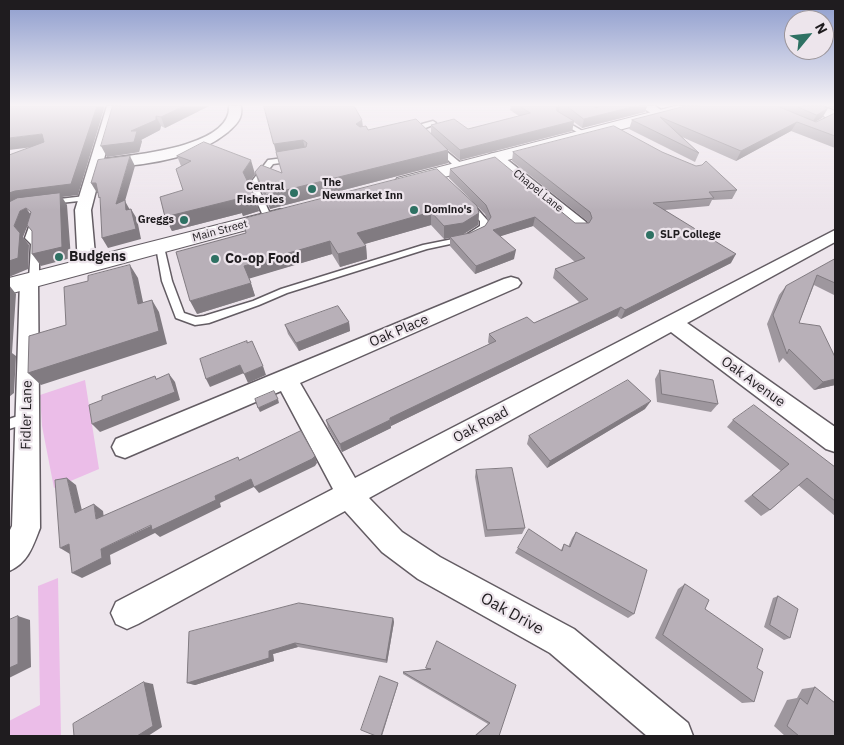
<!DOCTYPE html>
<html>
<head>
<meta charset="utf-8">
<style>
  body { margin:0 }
  #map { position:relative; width:844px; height:745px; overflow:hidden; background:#ede5ec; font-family:"IBM Plex Sans",sans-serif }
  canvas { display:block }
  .frame { position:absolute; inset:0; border:10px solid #1f1c1f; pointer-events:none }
  .north { position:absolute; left:784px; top:10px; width:50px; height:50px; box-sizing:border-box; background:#ede5ec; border:1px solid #9b959a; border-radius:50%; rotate:62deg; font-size:14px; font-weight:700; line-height:20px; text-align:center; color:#1f1c1f }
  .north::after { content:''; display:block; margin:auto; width:18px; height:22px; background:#2e7163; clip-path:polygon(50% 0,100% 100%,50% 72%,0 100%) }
</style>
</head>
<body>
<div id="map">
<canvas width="844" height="745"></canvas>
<div class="frame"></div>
<div class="north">N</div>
</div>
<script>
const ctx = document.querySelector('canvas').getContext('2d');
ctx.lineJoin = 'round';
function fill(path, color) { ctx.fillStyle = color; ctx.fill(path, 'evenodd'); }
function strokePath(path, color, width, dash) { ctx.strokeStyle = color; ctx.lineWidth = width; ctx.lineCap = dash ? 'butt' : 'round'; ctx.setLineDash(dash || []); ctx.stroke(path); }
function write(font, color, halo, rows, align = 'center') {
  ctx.font = font + ' "IBM Plex Sans",sans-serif'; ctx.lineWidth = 4.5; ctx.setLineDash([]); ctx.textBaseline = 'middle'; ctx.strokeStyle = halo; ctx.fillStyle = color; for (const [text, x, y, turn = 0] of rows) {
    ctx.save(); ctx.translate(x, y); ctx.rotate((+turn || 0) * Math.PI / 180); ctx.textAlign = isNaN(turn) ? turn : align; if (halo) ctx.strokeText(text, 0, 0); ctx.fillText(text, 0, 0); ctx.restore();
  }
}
const green = new Path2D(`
  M85,380l14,89 -45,19 -12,-62 -2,-31z
  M58,578l3,158h-52v-15l31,-16 -2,-119z`);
const lane = new Path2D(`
  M560,118l26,15 1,1 -5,1 -24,-14 -1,-1z
  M433,121l3,2 -1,1 -12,5 6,7 -1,1h-4l-8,-8 6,-5z
  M436,146h4l23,19v4h-6l-21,-21z
  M292,157h3v4l-22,3 -16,21 15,33 -4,2h-3l-16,-35 19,-25z
  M85,196h3v4l-37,4 -4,-2 4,-2z
  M466,203h6l16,18v5l-5,7 -14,7 -42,9 -140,44 -28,12 -50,18 -14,2 -19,-7 -14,-37 -6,-34 4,-3 4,3 8,34 12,32 12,4 8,-1 49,-15 28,-12 142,-44 40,-8 17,-11v-5l-14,-14z
  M34,221l4,3 -4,13 5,6v37l-5,3 -5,-3 2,-36 -6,-6 5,-14z
  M27,413l4,1 2,4 -2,4 -22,7v-10z`);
const street = new Path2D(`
  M107,106h12l-15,53c29,-4 128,-12 125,-53h12c2,12 -4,18 -13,26 -33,27 -84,34 -126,35l-11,43 5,56 -3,4 -6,2 -6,-2 -3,-4 -3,-56z
  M640,106h15l12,8 -2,3h-8z
  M495,153l5,1 86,68 2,4 -2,4h-12l-84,-70 -2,-3 2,-3z
  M835,230v12l-148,81 148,104v25l-9,-3 -155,-117 -302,166 33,34 38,25 134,72 114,94 5,13h-46l-97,-83 -132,-74 -36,-27 -37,-41 -207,113 -11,5 -11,-5 -5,-11 5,-11 217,-113 -52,-98 -156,67 -9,-3 -4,-8 4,-8 388,-160 7,-2 7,2 3,4 -3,4 -218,96 55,95z
  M29,275l7,2 2,4 2,247c-7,18 -12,35 -31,43v-39l3,-6 8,-245 2,-4z`);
const secondary = new Path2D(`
  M675,106h24l-2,3 -286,77 -7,2 -7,-2 -2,-4 2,-4z
  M280,209l7,2 3,4 -3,4 -278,75v-16z`);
const primary = new Path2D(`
  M804,106h19l12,5v10l-29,-12z`);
const wall = new Path2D(`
  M113,106h96l-44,22 -4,-2 -1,4 -19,10 1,1 -3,11 -32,5z
  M264,106l98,14 1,7 5,3 63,3v-8l37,4 51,-13 -9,-6 1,-4h81l5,2 -3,-2h53l-2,6 -63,16 -8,-6 -2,9 -112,29 -12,-10v13l-178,46 -11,-24 -4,-13 27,1z
  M686,106h135l7,2 -6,10 -7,4h1l19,-9v35l-44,-17 -55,30 -54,-24 17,16 -4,9 -66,-33 3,-9z
  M827,106h8v3z
  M513,152h149l75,38 -5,9 -20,1 -3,6 -44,4 66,53 -110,56 -4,-3 -226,110v2l-49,24 -14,-24 -2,-8 163,-76 -1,-2 1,-8 45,-11 45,-21 -26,-24 2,-9 20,-7 -42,-36 -33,10 14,23 -39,15 -25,-28v-8l-6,1 -13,-14 -67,19 2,2 1,13 -27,8 -8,-13 -83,24 6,18 -58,18 49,-81 191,-64 42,44 -1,12 -14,9 6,-1 15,-7 3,-5 -3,-7 -36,-36 1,-9 125,54h13l-1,-2 -75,-60z
  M177,156l78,18 -6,10 10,27 -16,5 -1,-3 -70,18 -7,-14 18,-27 -2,-24z
  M835,259v35l-1,1 -20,-10 -15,38 36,62 -21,5 -31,-32 -4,5 -12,-39 12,-29 7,-9z
  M349,322l1,9 -51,20 -11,-17 -3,-9z
  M660,370l58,34 -7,8 -54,-10 -2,-23z
  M645,409l-98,59 -20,-24 2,-8z
  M733,420l102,47v49l-37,-31 -28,25 -9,6 -17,-15 37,-30 -54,-44z
  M476,470l49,58 -3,6 -37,3 -10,-60z
  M576,532l58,82 -6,4 -113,-65 3,-5 43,2 3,-6 4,3 4,-9z
  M685,584l20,25 52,59 -3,34 -12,1 -87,-65 23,-49z
  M778,596l12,42 -6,2 -20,-13 9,-29z
  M393,618l1,4 -7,41 -89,-16 -25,7 1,7 -79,24 -8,-2 2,-51z
  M437,641l62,95h-25l14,-12 -85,-50v-2l23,-3z
  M815,687l20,49h-50l-11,-10 13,-26 10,-2 5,-9z`);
const shadedWall = new Path2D(`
  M97,106h8l-27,89 -16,2 5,8 4,53 -30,8 -9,-12 28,-57 -51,12v-16z
  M184,106h25l-44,22 -4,-11z
  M559,106h1l-2,8 -4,2 2,-9z
  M636,106h11l-2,6 -63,16 2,-9z
  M828,108l-6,10 -11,6 6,-9z
  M156,116l5,10 -1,4 -19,10 1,1 -3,11 -32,5 -6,-11 30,-15z
  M362,120l1,12 -7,-8z
  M574,121l-2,10 -112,29v-10z
  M797,122l-6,9 -55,30 5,-10z
  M42,134l7,11 -40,5v-12z
  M303,140l3,13 -29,4 -3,-13z
  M448,150v13l-178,46 -4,-14z
  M130,156l5,10 -10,35 5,9 1,10 -15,-16z
  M251,160l4,14 -8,12 -4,-14z
  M91,183h5l6,10h-5z
  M255,197l4,14 -16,5 -1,-3 -70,18 -7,-14 72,-18z
  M26,208l8,11 -5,3 -6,15 6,8 -1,24 -19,8v-16l5,-35 6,-15z
  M131,209l6,10 4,20 -33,9 -6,-10z
  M431,212v13l-73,21 -1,-13z
  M479,213l-1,12 -16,10 -18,4v-13z
  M535,217l-2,9 -41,13 1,-9z
  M330,241l2,13 -84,25 -4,-13z
  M366,246l1,13 -27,8 -2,-13z
  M516,250l-2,9 -39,15 1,-8z
  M736,254l-5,9 -110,56 4,-9z
  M130,265l8,13 8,38 -8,-12z
  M251,283l4,13 -58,18 -7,-13z
  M9,285l7,9 -4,59 4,3 -2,37 -5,4z
  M152,300l7,12 8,32 -126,41 -13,-12z
  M621,307l-4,9 -226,110 -1,-8z
  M349,322l1,9 -51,20 -3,-8z
  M240,365l4,8 -34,14 -4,-8z
  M263,366l3,9 -18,8 -4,-9z
  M169,374l6,8 5,18 -80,32 -8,-8z
  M835,379v6l-21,5 9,-8z
  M278,399l1,4 -19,9 -2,-4z
  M651,401l-6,8 -98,59 3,-7z
  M390,420l1,8 -49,24 -2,-8z
  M315,456l2,7 -2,3 -56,27 -5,-6z
  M67,478l9,7 8,34 -9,-6z
  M251,479l5,7 -36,17 1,4 -61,30 -5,-4 -45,22 1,9 -29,14 -10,-5 29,-24z
  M94,504l9,7 2,15 -9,-7z
  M69,544l1,10 -10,-6z
  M18,616l12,4 1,47 -22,11v-10z
  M393,618l1,4 -7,41 -1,-3z
  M295,643l3,4 -25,7 1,7 -79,24 -8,-2 82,-32z
  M144,682l9,2 9,43 -14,9h-11z
  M398,683v1l-16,52h-1z`);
const building = new Path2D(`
  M9,106h88l-26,78 -56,7 -6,2v-38l35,-13 -2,-8 -33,4z
  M113,106h71l-23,11 -5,-1v4l-25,11h6l-3,11 -33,4z
  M264,106h90l8,14 -6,4 4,3 6,-1 2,4 48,-11 32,31 -182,45 -11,-23 6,-7 21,8 -6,-21 30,-5 1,-4 -4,-3 -29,4z
  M519,106h40l-3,1 1,4 17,10 -114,29 -29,-25 23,-6 14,10 62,-16z
  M567,106h25l5,2 3,-2h36l-52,13z
  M686,106h91l39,16 19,-9v23l-38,-14 -56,29 -81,-34 39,36 -67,-33z
  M796,106h25l7,2 -11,7z
  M614,126l48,26 34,14 6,-1 4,-4 31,29 -28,2 5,6 -61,5 83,51 -111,56 -4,-3 -231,111v2l-50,24 -14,-24 170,-79 -7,-7 38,-17 7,6 54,-24 -33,-30 30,-11 -50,-41 -42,13 23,20 -40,16 -26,-29 20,-4 15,-7 6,-9 -5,-12 -36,-36 45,-12 80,66h14l3,-5 -2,-6 -77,-60z
  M204,142l47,18 -8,12 12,25 -17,4 -1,-2 -72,18 -5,-20 23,-7 -7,-21 15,-8 -14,-5z
  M130,156l-14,48 9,-4 1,10 5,-1 5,20 -34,9 -2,-41 -1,1 -3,-15h-5l7,-23z
  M437,169l40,37 2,7 -16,10 -19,3 -13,-14 -74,21 9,13 -28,8 -8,-13 -86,25 7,17 -61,18 -14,-49 70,-19 -3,-14z
  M60,193l2,54 -30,7v-23l-5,-6 4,-13 -5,-4 -6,3 -6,15 6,7 -2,25 -9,3v-59l8,-4z
  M835,259v24l-18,-8 -18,48 21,3 14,29 1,2v22l-12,3 -34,-33 -2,5 -14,-39 13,-29z
  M130,265l8,39 14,-4 7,31 -131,42 1,-37 37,-11 -2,-38 24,-6v-5z
  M338,306l11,16 -53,21 -11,-18z
  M247,341v2l5,-2 11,25 -19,8 -4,-9 -34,14 -6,-20z
  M660,370l53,10 5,24 -56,-10z
  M169,374l6,18 -83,32 -3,-19 13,-5v-4l53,-20 1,3z
  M628,380l23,21 -101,60 -21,-25z
  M274,391l4,8 -20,9 -3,-9z
  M754,405l81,62v34l-28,-23 -37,32 -18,-15 37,-31 -56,-44z
  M301,431l14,25 -3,3 -58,28 -3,-8 -36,17 1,4 -64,30 -1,-5 -50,24 1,9 -30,15 -3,-29 -9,4 -5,-68 12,-2 8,35 19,-9 2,15 142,-62 1,3z
  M512,468l13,60 -38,2 -11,-60z
  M529,529l33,22 2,-7 6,3 6,-15 71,38 -13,44 -116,-66z
  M685,584l24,16 -4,9 58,40 -6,19 6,4 -9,30 -91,-67z
  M778,596l20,13 -8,29 -20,-13z
  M299,603l94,15 -7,42 -91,-17 -26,8v7l-82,25 2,-51z
  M18,616v48l-9,4v-48z
  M437,641l79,44 -17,51h-24l15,-13 -87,-51 28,-3 -5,-1z
  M380,676l18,7 -17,53h-5l-15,-6z
  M144,682l9,44 -16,10h-63l-1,-12z
  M815,687l20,16v33h-36l-12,-10 13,-28 7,6z`);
const markers = [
  [312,189,5,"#2e7163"],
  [294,193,5,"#2e7163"],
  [414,210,5,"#2e7163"],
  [184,220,5,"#2e7163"],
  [650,235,5,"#2e7163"],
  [59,257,5,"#2e7163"],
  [215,259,5,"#2e7163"]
];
const farPoinames = [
  ["The",322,183],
  ["Newmarket Inn",322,196],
  ["Central",284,187,"right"],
  ["Fisheries",284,200,"right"],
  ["Domino's",424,210],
  ["Greggs",174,220,"right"],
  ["SLP College",660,235]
];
const farStreetnames = [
  ["Chapel Lane",538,191,39],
  ["Main Street",220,231,-15]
];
const poiNames = [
  ["Budgens",69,257],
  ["Co-op Food",225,259]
];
const streetNames = [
  ["Oak Place",399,331,-23],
  ["Oak Avenue",753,382,36],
  ["Fidler Lane",27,415,-89],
  ["Oak Road",481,425,-28]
];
const nearStreetnames = [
  ["Oak Drive",512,614,29]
];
fill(green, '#ebbde8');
strokePath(lane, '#635c63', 3);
strokePath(street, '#635c63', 3);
strokePath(secondary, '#635c63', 2);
strokePath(primary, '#635c63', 2);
fill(lane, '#fff');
fill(street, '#fff');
fill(secondary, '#fff');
fill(primary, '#fff');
fill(wall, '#9e979e');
fill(shadedWall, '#817b81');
fill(building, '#b8b0b8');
strokePath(building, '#817b81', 1);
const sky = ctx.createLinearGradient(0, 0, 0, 210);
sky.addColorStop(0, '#8d9ccd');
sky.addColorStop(0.5, '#f7f3f6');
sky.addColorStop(1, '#f7f3f600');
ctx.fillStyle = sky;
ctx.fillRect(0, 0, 844, 210);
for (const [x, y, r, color] of markers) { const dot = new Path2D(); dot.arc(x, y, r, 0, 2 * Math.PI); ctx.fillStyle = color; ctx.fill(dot); strokePath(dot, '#ede5ec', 2); }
write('bold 11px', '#1f1c1f', '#ede5ec', farPoinames, 'left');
write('11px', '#1f1c1f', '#ede5ec', farStreetnames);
write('bold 14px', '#1f1c1f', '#ede5ec', poiNames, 'left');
write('14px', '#1f1c1f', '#ede5ec', streetNames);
write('16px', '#1f1c1f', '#ede5ec', nearStreetnames);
</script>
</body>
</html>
